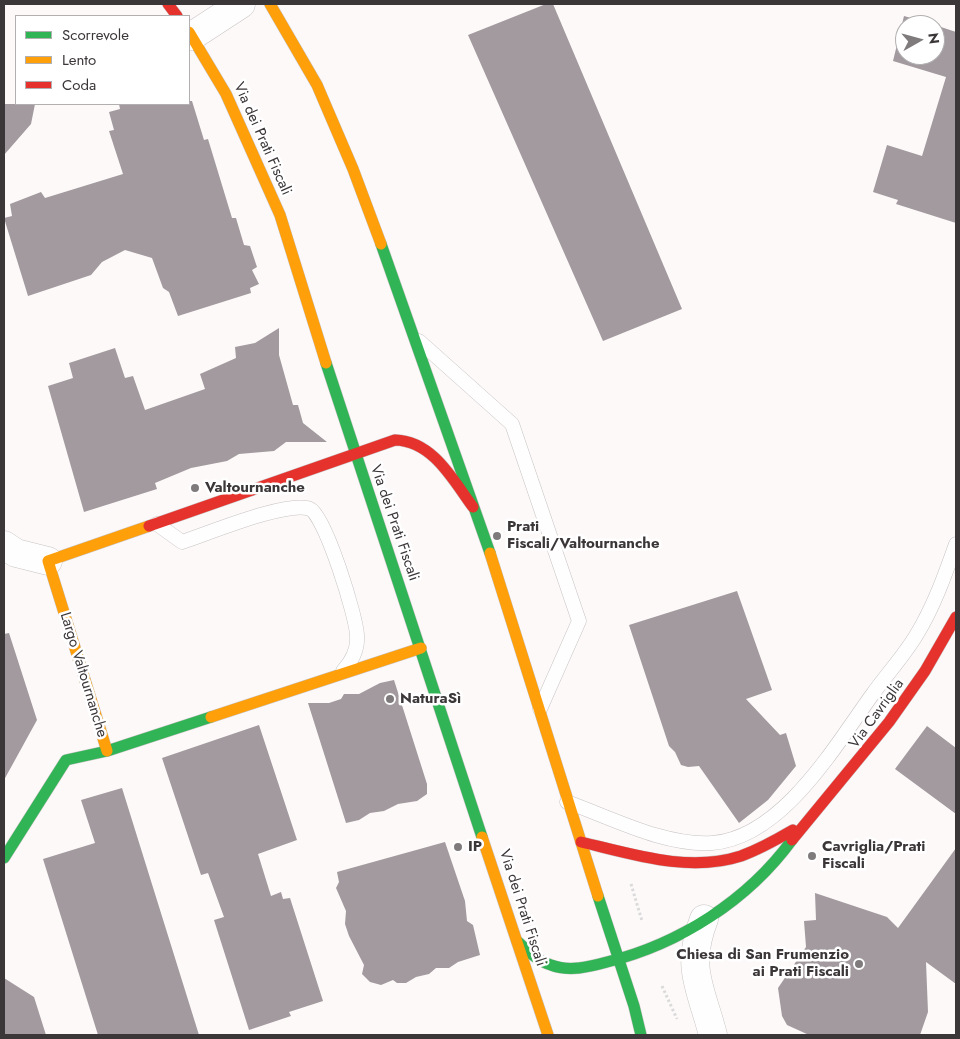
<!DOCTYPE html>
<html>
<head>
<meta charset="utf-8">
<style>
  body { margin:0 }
  #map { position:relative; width:960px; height:1039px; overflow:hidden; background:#fdf9f9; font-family:Jost,sans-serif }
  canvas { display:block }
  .frame { position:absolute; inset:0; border:5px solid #3b3637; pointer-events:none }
  .legend { position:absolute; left:15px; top:15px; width:175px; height:90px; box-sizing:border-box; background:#fff; border:1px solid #b1afaf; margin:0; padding:6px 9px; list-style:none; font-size:15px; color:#3b3637 }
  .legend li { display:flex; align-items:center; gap:10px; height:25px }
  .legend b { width:25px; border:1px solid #b1afaf }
  .north { position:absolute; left:895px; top:15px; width:50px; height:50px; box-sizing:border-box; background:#fff; border:1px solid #b1afaf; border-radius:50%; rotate:83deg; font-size:14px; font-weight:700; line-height:20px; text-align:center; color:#3b3637 }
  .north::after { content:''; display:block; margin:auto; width:18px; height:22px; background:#7f7a7b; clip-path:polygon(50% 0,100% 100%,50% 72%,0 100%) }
</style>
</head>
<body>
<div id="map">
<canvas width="960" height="1039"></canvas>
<div class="frame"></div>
<ul class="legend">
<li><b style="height:6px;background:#30b455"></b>Scorrevole</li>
<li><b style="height:6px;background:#ff9f0a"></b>Lento</li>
<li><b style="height:6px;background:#e5322d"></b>Coda</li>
</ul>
<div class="north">N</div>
</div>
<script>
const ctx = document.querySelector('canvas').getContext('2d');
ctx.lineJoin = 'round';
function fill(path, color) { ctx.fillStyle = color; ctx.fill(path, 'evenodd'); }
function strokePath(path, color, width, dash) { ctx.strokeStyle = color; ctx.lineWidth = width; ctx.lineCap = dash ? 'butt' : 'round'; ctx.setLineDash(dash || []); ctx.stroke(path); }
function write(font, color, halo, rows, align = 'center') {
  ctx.font = font + ' Jost,sans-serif'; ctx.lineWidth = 5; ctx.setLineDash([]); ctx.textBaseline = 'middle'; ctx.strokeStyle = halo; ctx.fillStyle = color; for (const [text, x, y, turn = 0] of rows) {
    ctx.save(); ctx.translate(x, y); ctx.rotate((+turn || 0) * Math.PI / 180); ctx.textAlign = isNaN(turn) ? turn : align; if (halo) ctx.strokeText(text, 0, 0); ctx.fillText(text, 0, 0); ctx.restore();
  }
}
const building = new Path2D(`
  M546,4h7l129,305 -79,32 -135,-306z
  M904,16l31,9h-30v30h30v-30l21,7v191l-60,-19 2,-4 -25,-8 14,-47 35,11 24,-79 -53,-16z
  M189,101h3l12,39 4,-1 24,79h4l8,27 6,1 7,21 -5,3 7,14 -9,4 1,5 -73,23 -9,-24 -6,-4 -11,-30 -27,-8 -23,12 -11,13 -63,21 -24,-78 8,-2 -2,-12 31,-12 4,6 78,-24 -14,-43 5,-1 -5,-18 11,-3 -1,-5h70z
  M4,104h31l-4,20 -27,31z
  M279,328v27l14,50h5l5,18 24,19h-41l-12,9 -35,3 -12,7 -36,7 -36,15 2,6 -73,23 -36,-126 25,-8 -4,-15 46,-15 10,30 8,-2 12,34 60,-21 -5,-15 36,-16 -1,-11 20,-4z
  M737,591l35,99 -26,9 34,36 6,-2 10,33 -28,34 -29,23 -40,-57 -11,1 -7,-2 -6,-13 -6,-6 -40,-121z
  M9,633l28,87 -33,60v-146z
  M394,680l33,104v10l-10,7 -19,3 -14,7 -14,2 -11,7 -13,3 -38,-120h21l12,-4 3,-5h15l21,-11z
  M259,725l38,115 -39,14 13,42 10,-4 2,7 7,-1 33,103 -34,11 2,4 -42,14 -35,-110 10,-3 -16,-44 -7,2 -39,-117z
  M927,726l29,22v66l-61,-45z
  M122,788l77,247h-101l-55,-176 52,-16 -14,-43z
  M445,842l20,59 2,20 6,4 7,30 -22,7 -9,6h-13l-7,6 -13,3 -10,6h-9l-4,-3 -12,5 -11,-3 -8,-8 2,-9 -15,-29 -4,-12 1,-13 -10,-23 3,-6 -2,-10z
  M956,848v136l-30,-22 2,50 -8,23h-111l-22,-10 -5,-9 -4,-28 28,-41 -2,-26 12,-1 -1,-27 72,24 11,11z
  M4,978l30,19 12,38h-42z`);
const path = new Path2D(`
  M631,884l11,37
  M662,986l15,33`);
const lane = new Path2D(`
  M419,341l93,83 67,197 -39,88
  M157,524l25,18c25,-8 106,-42 128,-33 15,6 47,109 47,127 1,14 -5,25 -14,35
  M567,802c45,16 97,44 145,41 70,-5 123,-97 160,-148 14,-20 32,-39 45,-61 17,-28 28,-59 39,-90`);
const street = new Path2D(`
  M192,36l49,-32
  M4,545l12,8 32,8
  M704,919c-19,49 -3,69 9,116`);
const fast = new Path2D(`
  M381,244l109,309
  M326,363l156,474
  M4,858l62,-98 41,-9 104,-34
  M598,896l36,110 7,29
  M517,941c10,9 20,20 34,24 18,7 38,2 56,-3 73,-18 141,-62 185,-122`);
const slow = new Path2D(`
  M270,4l47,81 36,84 28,75
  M189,32l37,62 54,121 46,148
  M490,553l108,343
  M211,717l210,-69
  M107,751l-59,-190 101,-35
  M482,837l66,198`);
const jam = new Path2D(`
  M168,4l9,12
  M149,526l246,-86c38,1 58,40 78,67
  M792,840l97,-118 36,-51 31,-54
  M581,842c51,12 108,31 160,14 19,-7 35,-16 52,-26`);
const markers = [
  [195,488,5,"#7f7a7b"],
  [497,536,5,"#7f7a7b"],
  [390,699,5,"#7f7a7b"],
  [458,847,5,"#7f7a7b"],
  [812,856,5,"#7f7a7b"],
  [859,964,5,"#7f7a7b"]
];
const streetNames = [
  ["Via dei Prati Fiscali",262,139,66],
  ["Via dei Prati Fiscali",394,523,71],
  ["Largo Valtournanche",83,675,73],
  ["Via Cavriglia",877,714,-54],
  ["Via dei Prati Fiscali",522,908,72]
];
const poiNames = [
  ["Valtournanche",205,488],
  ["Prati",507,527],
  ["Fiscali/Valtournanche",507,544],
  ["NaturaSì",400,699],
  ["IP",468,847],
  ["Cavriglia/Prati",822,847],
  ["Fiscali",822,864],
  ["Chiesa di San Frumenzio",849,955,"right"],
  ["ai Prati Fiscali",849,972,"right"]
];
fill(building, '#a29a9e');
strokePath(lane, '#c7c3c3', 15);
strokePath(street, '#c7c3c3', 29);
strokePath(fast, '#c7c3c3', 12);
strokePath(slow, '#c7c3c3', 12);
strokePath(jam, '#c7c3c3', 12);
strokePath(path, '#dadada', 3, [2.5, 2.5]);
strokePath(lane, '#fffefe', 14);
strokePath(street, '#fffefe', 28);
strokePath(fast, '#30b455', 11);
strokePath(slow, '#ff9f0a', 11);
strokePath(jam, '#e5322d', 11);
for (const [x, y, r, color] of markers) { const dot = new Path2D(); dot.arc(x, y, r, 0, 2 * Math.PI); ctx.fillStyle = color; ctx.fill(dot); strokePath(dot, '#fff', 2); }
write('15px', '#3b3637', '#fff', streetNames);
write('bold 15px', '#3b3637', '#fff', poiNames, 'left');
</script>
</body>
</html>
